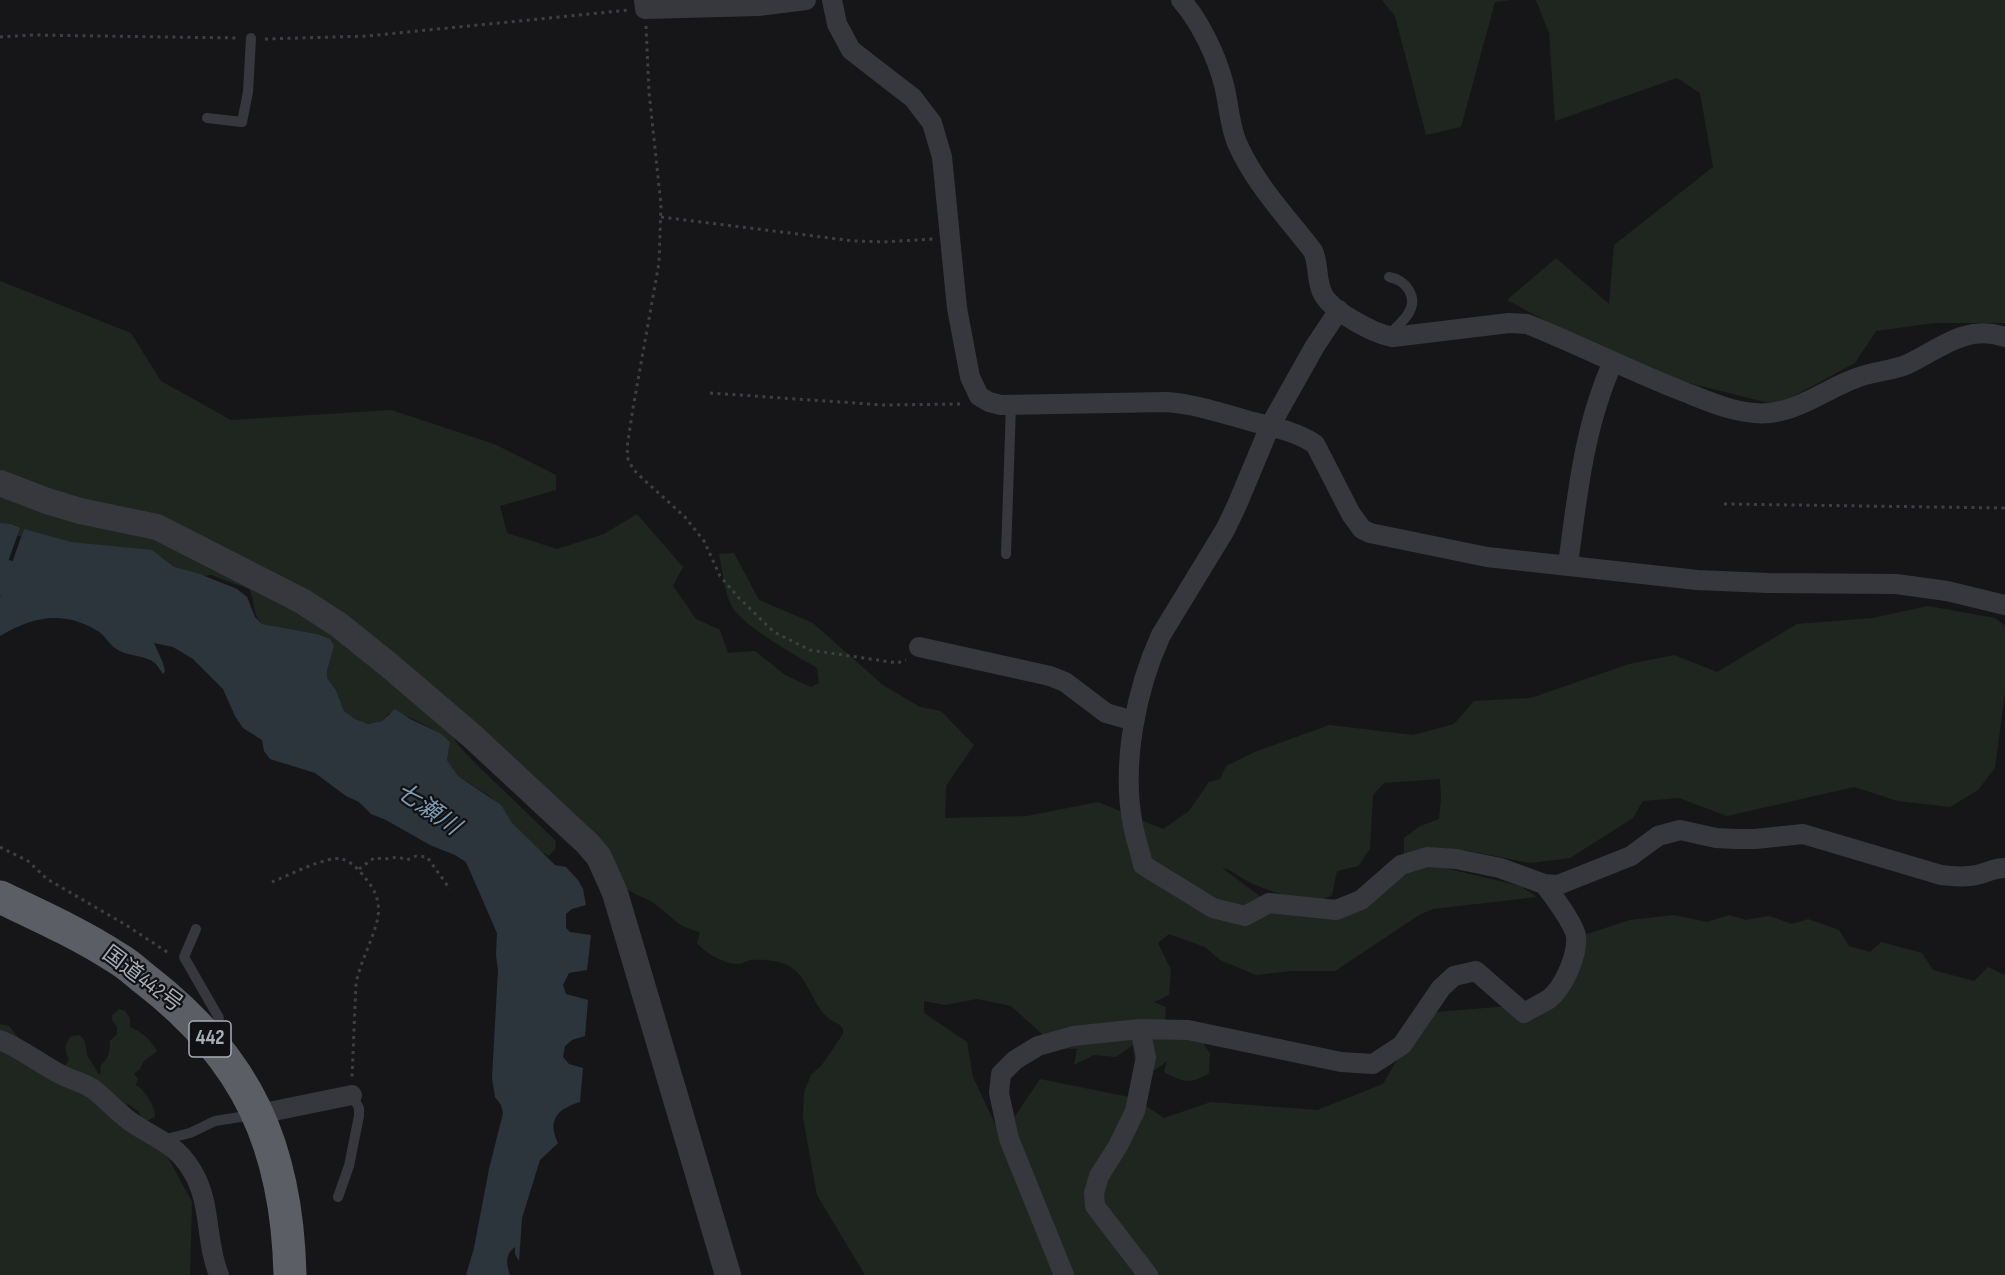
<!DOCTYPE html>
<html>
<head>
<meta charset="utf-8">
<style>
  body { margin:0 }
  canvas { display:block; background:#161618 }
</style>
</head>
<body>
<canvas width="2005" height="1275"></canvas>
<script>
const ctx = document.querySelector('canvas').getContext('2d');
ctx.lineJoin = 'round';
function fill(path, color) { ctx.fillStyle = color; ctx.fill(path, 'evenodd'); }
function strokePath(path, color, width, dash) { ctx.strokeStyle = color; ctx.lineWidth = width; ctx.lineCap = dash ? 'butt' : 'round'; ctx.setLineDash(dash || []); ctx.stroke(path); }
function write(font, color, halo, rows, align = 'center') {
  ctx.font = font + ' "Sofia Sans Condensed","Noto Sans JP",sans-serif'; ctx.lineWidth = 4.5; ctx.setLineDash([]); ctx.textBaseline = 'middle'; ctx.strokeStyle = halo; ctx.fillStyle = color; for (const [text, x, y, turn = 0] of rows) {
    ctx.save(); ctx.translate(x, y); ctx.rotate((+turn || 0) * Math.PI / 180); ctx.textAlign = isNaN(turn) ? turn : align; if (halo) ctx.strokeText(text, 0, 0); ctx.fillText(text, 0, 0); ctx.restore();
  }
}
const green = new Path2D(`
  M1382,0h129l-16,2 -34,125 -35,8 -31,-119z
  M1536,0h469v323h-71l-58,8 -21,32 -78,42 -140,-35 -130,-70 49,-42 53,46 5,-59 99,-78 -13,-74 -23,-15 -122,43 -6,-88z
  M0,281l131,52 30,48 70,39 160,-10 103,34 62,31v15l-56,16 7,27 50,16 47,-15 33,-20 46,53 -10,19 23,33 24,11 8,23 27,-2 30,24 26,12 8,-4 -2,-15c-20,-12 -72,-41 -84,-60 -9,-14 -10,-37 -14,-54l15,-1 25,47 54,23 70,62 37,22 21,4 33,34 -28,41 -1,32 82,-2 71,-14 65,27 26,-18 20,-29 11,-3 6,-13 29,-14 74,-27 84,10 41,-11 20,-23 57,-3 98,-34 45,-9 43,17 80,-48 76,-6 55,-12 67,12 10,8v67l-10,75 -17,22 -28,17 -52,-6 -44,-14 -127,29 -48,-18 -36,3 -10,17 -63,40 -40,5 -66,-13 -36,1 -24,5v-18l16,-12 19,-7 2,-21 -1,-19 -56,4 -11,12 -3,54 -12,17 -21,5 -5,24c-18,13 -67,-5 -85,-14 -9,-5 -16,-12 -25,-13l54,40 22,8 34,1 77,-46 20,-4 16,1 75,18 17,11 -104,12 -14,6 -84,56h-44l-35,4 -36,-15 -15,-13 -36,-13 -11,9 13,27 -2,25 -15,7 12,5 -1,13 31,14 14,19 -1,20c-18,12 -27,9 -45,-1l3,-11 -12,9 -21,-11 -1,-14 -17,12 -22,-2 -20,10 3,-16 -25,-1 -11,-15 -30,-27 -34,-7 -32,6 -21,-4v12l43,29 6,35 28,60 39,-58 94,19 30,20 47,-16 106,8 66,-26 41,-71 98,-8 40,-19 22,-51 46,-15 44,-5 33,7 22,-7 17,5 23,-4 23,8 16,-5 31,11 10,16 21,6 11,-10 41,11 11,17 41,11 14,-14 17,8v300h-1140l-48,-80 -14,-77 1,-26 7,-17 11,-10 21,-31c2,-11 -11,-11 -17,-18 -16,-16 -18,-41 -39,-51 -9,-5 -25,-6 -36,-5 -4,0 -9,4 -13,4 -14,0 -33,-11 -41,-21l3,-11c-26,-6 -28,-17 -48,-30 -8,-5 -17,-7 -25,-13l-175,-155 6,11 15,16 83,80 -1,8 -6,7 -32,-19 -26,-40 -33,-21 -11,-16 3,-18c-14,-13 -44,-29 -61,-29l-7,8 -14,3 -13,-5 -11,-8 -8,-21 -9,-12v-7l7,-25 -17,-12 -55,-10c-11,-13 -6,-22 -13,-35l-38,-14 -27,4 -184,-48z
  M119,1009l6,2 5,7v9c13,6 20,12 27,24l-13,10 -4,8 -6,5 4,5 -2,6c10,7 19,20 19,32l-9,4 -4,-3 -4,-7 -10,-7 -4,4 42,46 26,48 -2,73h-190v-251l9,2 17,21 38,20 5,-7c-4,-10 -6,-16 3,-24l8,-1 5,7 2,13 13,21 1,-11c8,-6 9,-15 9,-24l7,-7v-7l-5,-7v-5z`);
const water = new Path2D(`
  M0,523l11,1 9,4 -20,56z
  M24,529l47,13 81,8 22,17 23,6 40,16 10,8 8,20 7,7 55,10 13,5 4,7 -7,25v7l9,12 8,21 11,8 13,5 14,-3 13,-12 15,10 30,14 10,9 -3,18 11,16 43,29 11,18 43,42 11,2 12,13 5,9 3,16 -14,4 -6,5v14l4,4 21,3 -4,35 -18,3 -6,12 3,9 22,6 -3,36 -13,4 -7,6 -2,11 6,7 14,4 -3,34c-23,7 -33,18 -22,41l-18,17 -18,58 -3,43 -4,-7v-7c-10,7 -9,17 -5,28h-44l8,-27 15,-79 14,-56 -2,-8 -6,-8 -3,-19 6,-108 -2,-15 1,-22 -31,-71 -11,-7 -25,-10 -44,-25 -15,-6 -12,-12 -13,-6 -31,-23 -45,-14 -6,-8 -2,-11 -19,-12 -8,-12 -12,-27 -30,-30 -20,-12 -19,-4 9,20 2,8 -2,3c-3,-4 -5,-8 -8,-11 -8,-7 -25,-7 -35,-12 -11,-5 -15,-17 -24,-21 -34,-20 -64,-13 -96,6v-39z`);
const river = new Path2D(`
  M0,574l4,1 18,20 21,-2`);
const path = new Path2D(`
  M646,26l3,66 12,113 -2,58 -26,145 -6,40 1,11 5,10 9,9 43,39 19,24 16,35 19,22 35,34 36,18 87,13 9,-3
  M0,37l32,-2 205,3
  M265,39l103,-3 261,-26
  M661,217l193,24 30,1 49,-3
  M710,393l173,12 79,-1
  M1724,504l281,4
  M0,847l28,14 19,18 79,46 44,29
  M359,869l15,-11 11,1 13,-2 9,3 9,-4 11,1 23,32
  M272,882c15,-6 56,-27 70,-23 9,2 18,12 24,20 10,12 14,23 12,38 -5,23 -17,43 -22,66l-4,95`);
const service = new Path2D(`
  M207,118l35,4 6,-30 3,-54
  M1387,336c8,-7 16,-14 21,-22 11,-17 -2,-34 -19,-37
  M1006,554l5,-149
  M196,929l-12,28 35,61 -10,14
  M162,1140l28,-7 25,-12 38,-6
  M338,1197l11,-31 10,-50v-8l-7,-13`);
const minor = new Path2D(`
  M644,0l1,9 113,-3 48,-6
  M832,0l5,24 14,26 62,48 19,25 10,34 15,151 13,69 9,19 10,6 12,3 165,-3c30,2 59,12 87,20 21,5 44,10 62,22l36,70 11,15 8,4 117,24 210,23 71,3 128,1 51,7 58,14
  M1181,0c19,21 36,57 43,85 5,19 5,39 13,58 18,41 49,73 76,108 6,13 3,28 9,41 7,18 52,42 71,45l116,-14 18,1c53,21 103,47 155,67 28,11 58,25 88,22 33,-4 59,-26 89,-36 16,-6 33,-6 49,-13 33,-16 58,-40 97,-27
  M1339,310l-24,36 -45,80 -33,79 -12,25 -64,105c-25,54 -39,127 -29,185 2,15 8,30 11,45l70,43 32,8 24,-13 67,7 25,-10 40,-35 26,-8 29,2 44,9 44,16 14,1 73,-29 27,-20 22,-6 36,8 20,1h19l48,-5 138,41c12,1 23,3 35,0 10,-2 18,-7 29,-7
  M1568,565c9,-69 16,-139 45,-203
  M919,647l131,29 15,6 41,31 28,8
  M1140,1029l6,28 -11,54 -17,35 -19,30 -5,17 1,13 53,69
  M0,1040c22,9 39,23 60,34 11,6 22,8 33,15 13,10 24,23 38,33 28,19 48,22 65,56 15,30 10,66 23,97
  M259,1114l93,-19
  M1064,1275l-55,-136 -10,-46 2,-19 14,-14 23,-14 35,-10 67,-7 48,1 153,32 32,2 29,-19 39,-57 13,-12 22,-5 48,42c8,-5 17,-9 25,-14 15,-12 29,-44 27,-63 -2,-12 -24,-42 -32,-52`);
const tertiary = new Path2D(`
  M0,483l47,18 33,10 77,16 145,74 37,24 51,41 82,70 116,108 11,13 16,36 113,382`);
const trunk = new Path2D(`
  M0,897c40,19 80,37 117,61 11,6 20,15 29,22 102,79 141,167 144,295`);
const shields = [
  [210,1039,42]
];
const shieldNames = [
  ["442",210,1039]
];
const streetNames = [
  ["国道442号",142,980,37]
];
const waterNames = [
  ["七瀬川",427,810,35]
];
fill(green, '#1e261f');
fill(water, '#2c353c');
strokePath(river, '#2c353c', 32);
strokePath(path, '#3d3f44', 3, [3, 4.5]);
strokePath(service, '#37383d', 10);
strokePath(minor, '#37383d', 20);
strokePath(tertiary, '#37383d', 26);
strokePath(trunk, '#5b5e65', 33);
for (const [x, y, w] of shields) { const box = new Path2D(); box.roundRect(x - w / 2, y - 18, w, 36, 4.5); ctx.fillStyle = '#111113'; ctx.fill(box); strokePath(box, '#a8adb8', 1.5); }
write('bold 21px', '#a8adb8', null, shieldNames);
write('22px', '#a8adb8', '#111113', streetNames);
write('italic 24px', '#7f9bb3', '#111113', waterNames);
</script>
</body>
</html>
